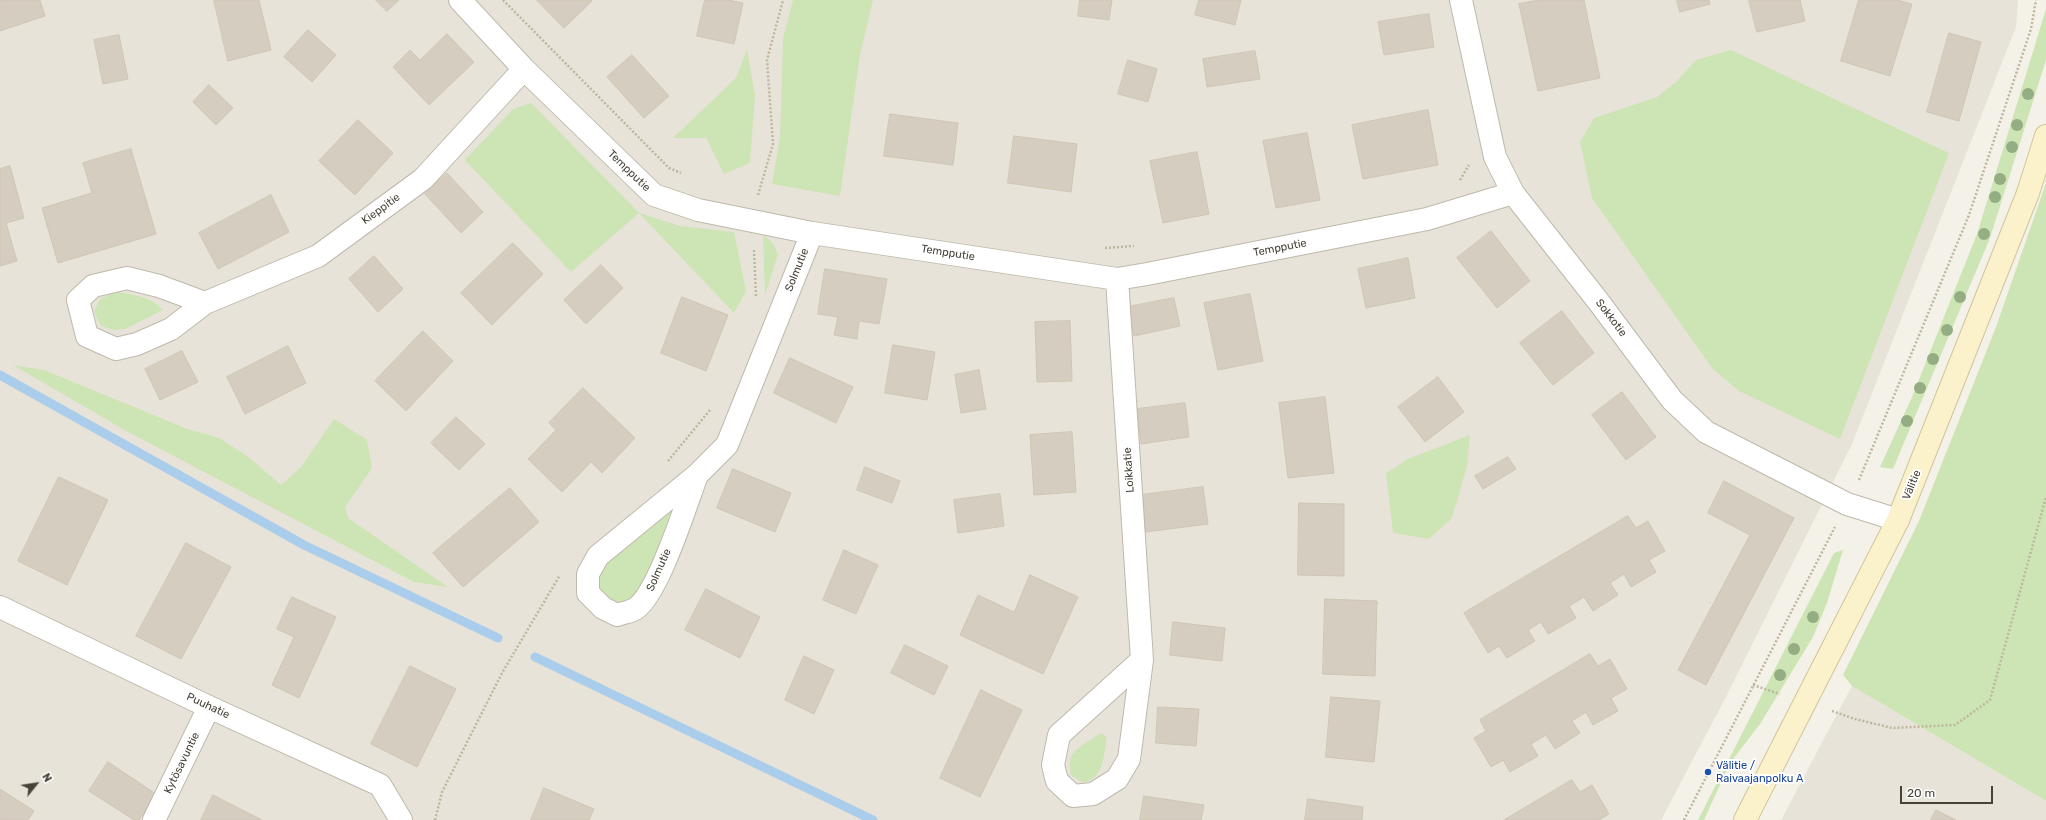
<!DOCTYPE html>
<html>
<head>
<meta charset="utf-8">
<style>
  body { margin:0 }
  #map { position:relative; width:2046px; height:820px; overflow:hidden; background:#f4f1e9; font-family:Rubik,sans-serif }
  canvas { display:block }
  .north { position:absolute; left:16px; top:764px; width:40px; height:40px; -webkit-text-stroke:3px #fff; paint-order:stroke; rotate:60deg; font-size:11px; font-weight:700; line-height:16px; text-align:center; color:#474238 }
  .north::after { content:''; display:block; margin:auto; width:14px; height:18px; background:#474238; clip-path:polygon(50% 0,100% 100%,50% 72%,0 100%) }
  .scale { position:absolute; left:1900px; top:786px; width:93px; height:18px; box-sizing:border-box; border:2px solid #474238; border-top:0; padding-left:5px; font-size:12px; line-height:14px; white-space:nowrap; color:#474238; -webkit-text-stroke:3px #fff; paint-order:stroke }
</style>
</head>
<body>
<div id="map">
<canvas width="2046" height="820"></canvas>
<div class="north">N</div>
<div class="scale">20 m</div>
</div>
<script>
const ctx = document.querySelector('canvas').getContext('2d');
ctx.lineJoin = 'round';
function fill(path, color) { ctx.fillStyle = color; ctx.fill(path, 'evenodd'); }
function strokePath(path, color, width, dash) { ctx.strokeStyle = color; ctx.lineWidth = width; ctx.lineCap = dash ? 'butt' : 'round'; ctx.setLineDash(dash || []); ctx.stroke(path); }
function write(font, color, halo, rows, align = 'center') {
  ctx.font = font + ' Rubik,sans-serif'; ctx.lineWidth = 4; ctx.setLineDash([]); ctx.textBaseline = 'middle'; ctx.strokeStyle = halo; ctx.fillStyle = color; for (const [text, x, y, turn = 0] of rows) {
    ctx.save(); ctx.translate(x, y); ctx.rotate((+turn || 0) * Math.PI / 180); ctx.textAlign = isNaN(turn) ? turn : align; if (halo) ctx.strokeText(text, 0, 0); ctx.fillText(text, 0, 0); ctx.restore();
  }
}
const residential = new Path2D(`
  M0,0h2018l-2,27 -164,417 -125,251 -66,125h-1661z
  M1852,686l194,115v19h-265z`);
const green = new Path2D(`
  M793,0h80l-13,55 -20,141 -68,-12 8,-47 3,-98z
  M2046,9v51l-56,178 -97,231 -13,-2 32,-70 65,-163z
  M747,49l8,46 -5,68 -26,11 -18,-36h-33l63,-60z
  M1731,50l218,103 -109,286 -101,-48 -27,-23 -120,-170 -12,-56 14,-24 63,-21 18,-14 21,-23z
  M531,103l108,110 41,13 54,6 12,59 -12,22 -95,-100 -68,59 -106,-112 48,-51z
  M2046,183v618l-194,-115 -9,-11 76,-154 77,-194z
  M763,235l9,7 6,12 -13,41z
  M116,292c15,2 36,5 47,18l-38,19 -11,1 -13,-4 -7,-14 6,-13z
  M13,365l31,5 141,58 34,10 28,18 34,29 20,-18 33,-48 33,21 5,28 -27,39 3,11 100,69 -34,-5 -286,-150z
  M1470,435l-3,31 -15,52 -23,21 -36,-6 -7,-60 22,-14z
  M679,497l-34,89 -17,18c-22,-5 -26,-6 -35,-27l8,-15z
  M1843,550l-16,53 -14,34 -53,87 -30,39 -26,57h-6l136,-267z
  M1101,733l6,4c-4,19 -2,40 -24,46l-12,-8c-6,-25 11,-29 30,-42z`);
const stream = new Path2D(`
  M0,375l304,170 194,93
  M535,657l338,163`);
const building = new Path2D(`
  M0,0h40l5,16 -45,15z
  M214,0h45l12,50 -43,11z
  M376,0h23l-12,11z
  M537,0h54l1,1 -28,27z
  M705,0h23l15,3 -9,41 -37,-8z
  M1080,0h32l-3,20 -31,-4z
  M1199,0h42l-6,25 -40,-10z
  M1540,0h44l16,78 -62,13 -19,-87z
  M1677,0h32l1,4 -30,8z
  M1749,0h51l5,21 -48,11z
  M1859,0h38l15,4 -22,72 -49,-15z
  M1429,14l5,33 -50,8 -6,-33z
  M308,30l28,25 -24,27 -28,-25z
  M1949,33l32,9 -22,79 -32,-9z
  M447,34l27,28 -45,43 -36,-38 17,-17 10,10z
  M119,35l9,44 -25,5 -9,-44z
  M1255,51l5,28 -53,8 -4,-28z
  M632,55l37,41 -25,22 -37,-41z
  M1128,60l29,9 -9,33 -30,-8z
  M209,85l24,23 -17,17 -23,-23z
  M1428,110l10,55 -75,14 -11,-54z
  M890,114l68,9 -5,42 -69,-9z
  M358,120l35,33 -38,42 -36,-34z
  M1307,133l13,67 -44,8 -13,-67z
  M1014,136l63,8 -6,48 -63,-9z
  M131,149l25,85 -98,29 -16,-55 50,-15 -9,-30z
  M1197,152l12,62 -46,9 -13,-62z
  M10,166l14,52 -18,5 11,38 -17,5v-97z
  M447,173l36,39 -22,21 -36,-39z
  M271,195l18,37 -71,37 -19,-36z
  M1491,231l39,50 -33,27 -40,-50z
  M513,243l30,31 -51,51 -31,-32z
  M374,256l29,33 -25,23 -29,-33z
  M1408,258l7,40 -49,10 -8,-39z
  M601,265l22,23 -37,36 -22,-24z
  M825,269l62,10 -8,45 -20,-3 -2,18 -23,-4 4,-18 -20,-3z
  M1250,294l13,67 -45,9 -14,-67z
  M682,297l46,18 -22,56 -45,-18z
  M1174,298l6,28 -46,10 -6,-29z
  M1562,311l32,42 -41,32 -33,-42z
  M1070,321l2,60 -35,1 -2,-60z
  M423,331l30,30 -47,50 -31,-30z
  M893,345l42,7 -8,48 -42,-7z
  M288,346l18,37 -61,31 -18,-37z
  M182,351l16,31 -38,18 -15,-31z
  M790,358l63,29 -17,36 -62,-30z
  M979,370l7,39 -25,4 -6,-38z
  M1438,377l26,35 -39,30 -27,-35z
  M583,388l52,50 -33,35 -11,-11 -29,30 -34,-33 28,-29 -7,-7z
  M1622,392l34,45 -30,23 -34,-45z
  M1325,397l9,76 -46,5 -9,-75z
  M1185,403l4,34 -48,7 -4,-35z
  M456,417l29,27 -26,26 -28,-27z
  M1072,432l4,60 -42,3 -4,-60z
  M1508,457l8,12 -33,20 -8,-13z
  M865,467l35,14 -8,22 -35,-13z
  M733,469l58,24 -16,39 -58,-24z
  M59,477l49,23 -41,85 -49,-24z
  M1724,481l70,37 -88,167 -28,-15 72,-135 -42,-22z
  M1203,487l5,37 -62,8 -5,-37z
  M510,488l29,34 -76,65 -30,-34z
  M1000,494l4,32 -46,7 -4,-33z
  M1299,503l45,1v72l-46,-1z
  M1628,516l8,12 12,-7 17,30 -16,9 7,12 -25,15 -7,-13 -14,9 8,12 -25,16 -9,-14 -15,9 7,12 -28,16 -7,-12 -13,8 7,11 -28,17 -8,-12 -11,7 -24,-40z
  M186,543l45,24 -50,92 -45,-23z
  M844,550l34,15 -22,49 -33,-14z
  M1030,575l48,22 -35,77 -83,-39 18,-40 36,17z
  M706,589l54,28 -20,41 -55,-28z
  M292,597l44,20 -37,81 -27,-13 22,-48 -17,-8z
  M1325,599l52,2 -2,75 -52,-2z
  M1173,622l52,6 -3,33 -52,-6z
  M905,645l43,21 -14,29 -43,-22z
  M1590,654l8,12 12,-7 17,30 -16,9 7,13 -25,14 -7,-13 -14,9 8,12 -25,16 -9,-14 -15,9 7,12 -28,16 -7,-12 -12,7 -17,-29 12,-7 -6,-11z
  M804,656l30,14 -20,44 -29,-14z
  M410,666l46,23 -39,78 -46,-23z
  M981,690l41,20 -42,87 -40,-19z
  M1331,697l49,4 -6,61 -48,-5z
  M1158,707l41,2 -3,37 -40,-3z
  M108,762l48,32 -17,26h-5l-45,-29z
  M1572,780l8,12 12,-7 17,29 -10,6h-95z
  M544,788l50,21 -5,11h-58z
  M0,789l34,22 -6,9h-28z
  M213,795l49,25h-61z
  M1144,796l60,9 -3,15h-61z
  M1308,799l55,8 -1,13h-57z
  M1936,810l20,10h-25z`);
const path = new Path2D(`
  M503,0l166,168 12,5
  M1460,180l9,-15
  M758,195l15,-51 -6,-84 16,-60
  M1105,248l29,-2
  M754,250l2,47
  M668,461l42,-51
  M1859,480l110,-265 62,-186 5,-29
  M1753,685l27,9
  M1832,711l23,8 37,9 63,-3 35,-25 56,-203
  M435,820l7,-28 60,-119 58,-98
  M1684,820l151,-293`);
const minor = new Path2D(`
  M460,0l64,69 130,126 44,15 114,23 305,46 30,-5 280,-55 86,-26
  M1461,0l34,157 18,36 85,108 74,99 34,32 141,72 51,16
  M1117,279l25,381 -13,99 -12,20 -24,15 -20,2 -16,-15 -4,-16 6,-30 83,-75
  M205,303l-46,-17 -32,-8 -34,8 -15,14 9,36 29,13 21,-5 34,-15 34,-26 113,-47 105,-77 101,-110
  M697,475c-11,29 -39,120 -62,134 -5,3 -13,4 -18,6l-14,-7 -15,-15v-19l10,-18 99,-81 30,-30 85,-212
  M0,607l209,100 171,78 21,35
  M154,820l55,-113`);
const secondary = new Path2D(`
  M1745,820l153,-300 130,-327 18,-57`);
const trees = [
  [2028,94],
  [2017,125],
  [2012,147],
  [2000,179],
  [1995,197],
  [1984,234],
  [1960,297],
  [1947,330],
  [1933,359],
  [1920,388],
  [1907,421],
  [1813,617],
  [1794,649],
  [1780,675]
];
const markers = [
  [1708,772,4,"#1a4fb4"]
];
const streetNames = [
  ["Tempputie",629,171,44],
  ["Kieppitie",381,209,-36],
  ["Tempputie",1280,248,-11],
  ["Tempputie",948,253,9],
  ["Solmutie",797,270,-68],
  ["Sokkotie",1611,318,53],
  ["Loikkatie",1129,470,-94],
  ["Välitie",1912,485,-68],
  ["Solmutie",659,570,-66],
  ["Puuhatie",208,706,25],
  ["Kytösavuntie",182,763,-64]
];
const transitNames = [
  ["Välitie /",1716,766],
  ["Raivaajanpolku A",1716,779]
];
fill(residential, '#e7e3d8');
fill(green, '#cde5b5');
strokePath(stream, '#aacdec', 9);
fill(building, '#d5cdbf');
strokePath(building, '#cfc6b3', 1);
strokePath(minor, '#bfb9ac', 24);
strokePath(secondary, '#d0c69b', 24);
strokePath(path, '#bfb69e', 2.5, [2, 2]);
strokePath(minor, '#fff', 22);
strokePath(secondary, '#fbf2cc', 22);
ctx.fillStyle = '#94ad82';
for (const [x, y] of trees) { ctx.beginPath(); ctx.arc(x, y, 6, 0, 2 * Math.PI); ctx.fill(); }
for (const [x, y, r, color] of markers) { const dot = new Path2D(); dot.arc(x, y, r, 0, 2 * Math.PI); ctx.fillStyle = color; ctx.fill(dot); strokePath(dot, '#fff', 1.5); }
write('11px', '#474238', '#fff', streetNames);
write('11px', '#164399', '#fff', transitNames, 'left');
</script>
</body>
</html>
